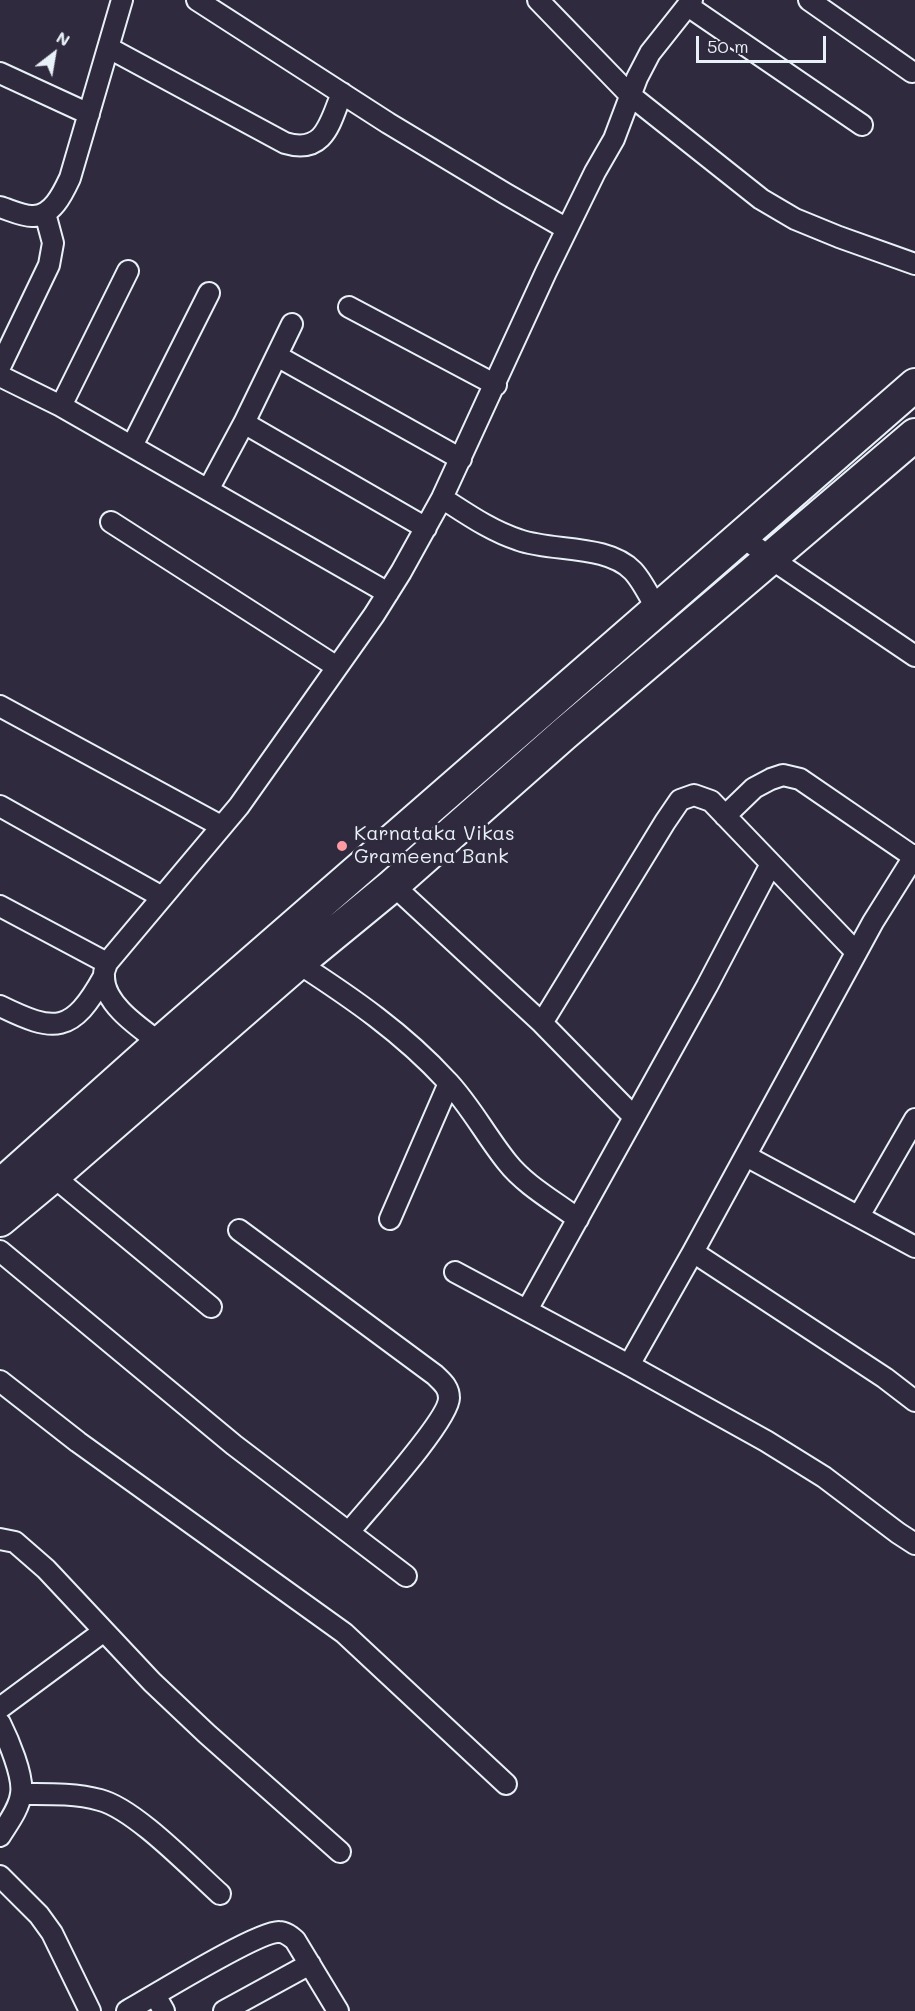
<!DOCTYPE html>
<html>
<head>
<meta charset="utf-8">
<style>
  body { margin:0 }
  #map { position:relative; width:915px; height:2011px; overflow:hidden; background:#2f2a3d; font-family:Mali,sans-serif }
  canvas { display:block }
  .north { position:absolute; left:24px; top:24px; width:60px; height:60px; -webkit-text-stroke:4px #2f2a3d; paint-order:stroke; rotate:31deg; font-size:16px; font-weight:700; line-height:24px; text-align:center; color:#e8f1f8 }
  .north::after { content:''; display:block; margin:auto; width:21px; height:27px; background:#e8f1f8; clip-path:polygon(50% 0,100% 100%,50% 72%,0 100%) }
  .scale { position:absolute; left:696px; top:36px; width:130px; height:27px; box-sizing:border-box; border:3px solid #e8f1f8; border-top:0; padding-left:8px; font-size:18px; line-height:21px; white-space:nowrap; color:#e8f1f8; -webkit-text-stroke:4px #2f2a3d; paint-order:stroke }
</style>
</head>
<body>
<div id="map">
<canvas width="915" height="2011"></canvas>
<div class="north">N</div>
<div class="scale">50 m</div>
</div>
<script>
const ctx = document.querySelector('canvas').getContext('2d');
ctx.lineJoin = 'round';
function strokePath(path, color, width, dash) { ctx.strokeStyle = color; ctx.lineWidth = width; ctx.lineCap = dash ? 'butt' : 'round'; ctx.setLineDash(dash || []); ctx.stroke(path); }
function write(font, color, halo, rows, align = 'center') {
  ctx.font = font + ' Mali,sans-serif'; ctx.lineWidth = 6; ctx.setLineDash([]); ctx.textBaseline = 'middle'; ctx.strokeStyle = halo; ctx.fillStyle = color; for (const [text, x, y, turn = 0] of rows) {
    ctx.save(); ctx.translate(x, y); ctx.rotate((+turn || 0) * Math.PI / 180); ctx.textAlign = isNaN(turn) ? turn : align; if (halo) ctx.strokeText(text, 0, 0); ctx.fillText(text, 0, 0); ctx.restore();
  }
}
const minor = new Path2D(`
  M197,0l191,123 118,71 61,35
  M538,0l92,95 131,104 34,20 44,18 76,27
  M809,0l103,72
  M688,6l174,119
  M109,48l176,95c40,12 45,-21 57,-50
  M0,73l89,41
  M0,207c10,3 22,9 32,9 20,1 31,-23 38,-38l52,-178
  M349,307l147,78
  M277,356l184,103
  M0,367l49,-102 4,-22 -8,-30
  M0,376l61,30 327,187
  M61,406l67,-135
  M244,423l182,105
  M132,446l77,-153
  M208,490l36,-67 48,-99
  M442,498c25,16 49,33 77,42 33,12 88,4 114,31 10,11 17,26 24,39
  M111,522l226,145
  M742,536l28,22 145,98
  M0,706l221,120
  M0,806l162,91
  M725,816l29,-28 17,-9 12,-4 17,4 114,78
  M393,885l149,138 92,94
  M0,906l107,57
  M298,963c54,35 105,70 149,118 23,24 39,55 60,81 18,23 47,39 71,57
  M0,1006c55,27 72,28 104,-30
  M542,1023l123,-201 15,-22 14,-5 17,6 145,151
  M168,1049c-21,-17 -64,-42 -64,-72 -1,-5 2,-10 3,-14l132,-157 135,-191 27,-43 41,-74 104,-226 49,-100 19,-33 23,-61 13,-25 42,-53
  M746,1156l169,91
  M53,1176l158,131
  M859,1216l56,-97
  M390,1219l59,-136
  M239,1230l196,145c7,7 14,12 14,23 0,22 -82,112 -100,134
  M0,1251l234,194 172,131
  M693,1252l192,126 30,23
  M455,1272l174,93 137,76 58,36 74,56 17,11
  M527,1310l180,-324 64,-122
  M629,1365l64,-113 180,-330 42,-67
  M0,1381l78,61 266,191 162,151
  M0,1539l15,3 31,27 106,113 55,52 133,118
  M0,1708l104,-77
  M0,1723c8,16 24,53 21,71 -2,15 -13,29 -21,42
  M21,1794c26,0 54,-1 79,6 35,9 91,68 120,94
  M0,1876l39,39 13,18 38,78
  M155,1995l9,16
  M127,2011c25,-14 131,-80 152,-79 6,0 11,4 16,8l43,71
  M224,2011l86,-47`);
const primary = new Path2D(`
  M0,1186l160,-143 755,-658
  M0,1220l53,-44 245,-213 95,-78 171,-151 351,-299`);
const markers = [
  [342,846,6,"#ff9aa2"]
];
const poiNames = [
  ["Karnataka Vikas",354,834],
  ["Grameena Bank",354,857]
];
strokePath(minor, '#e8f1f8', 24);
strokePath(primary, '#e8f1f8', 36);
strokePath(minor, '#2f2a3d', 20);
strokePath(primary, '#2f2a3d', 32);
for (const [x, y, r, color] of markers) { const dot = new Path2D(); dot.arc(x, y, r, 0, 2 * Math.PI); ctx.fillStyle = color; ctx.fill(dot); strokePath(dot, '#2f2a3d', 2); }
write('20px', '#e8f1f8', '#2f2a3d', poiNames, 'left');
</script>
</body>
</html>
